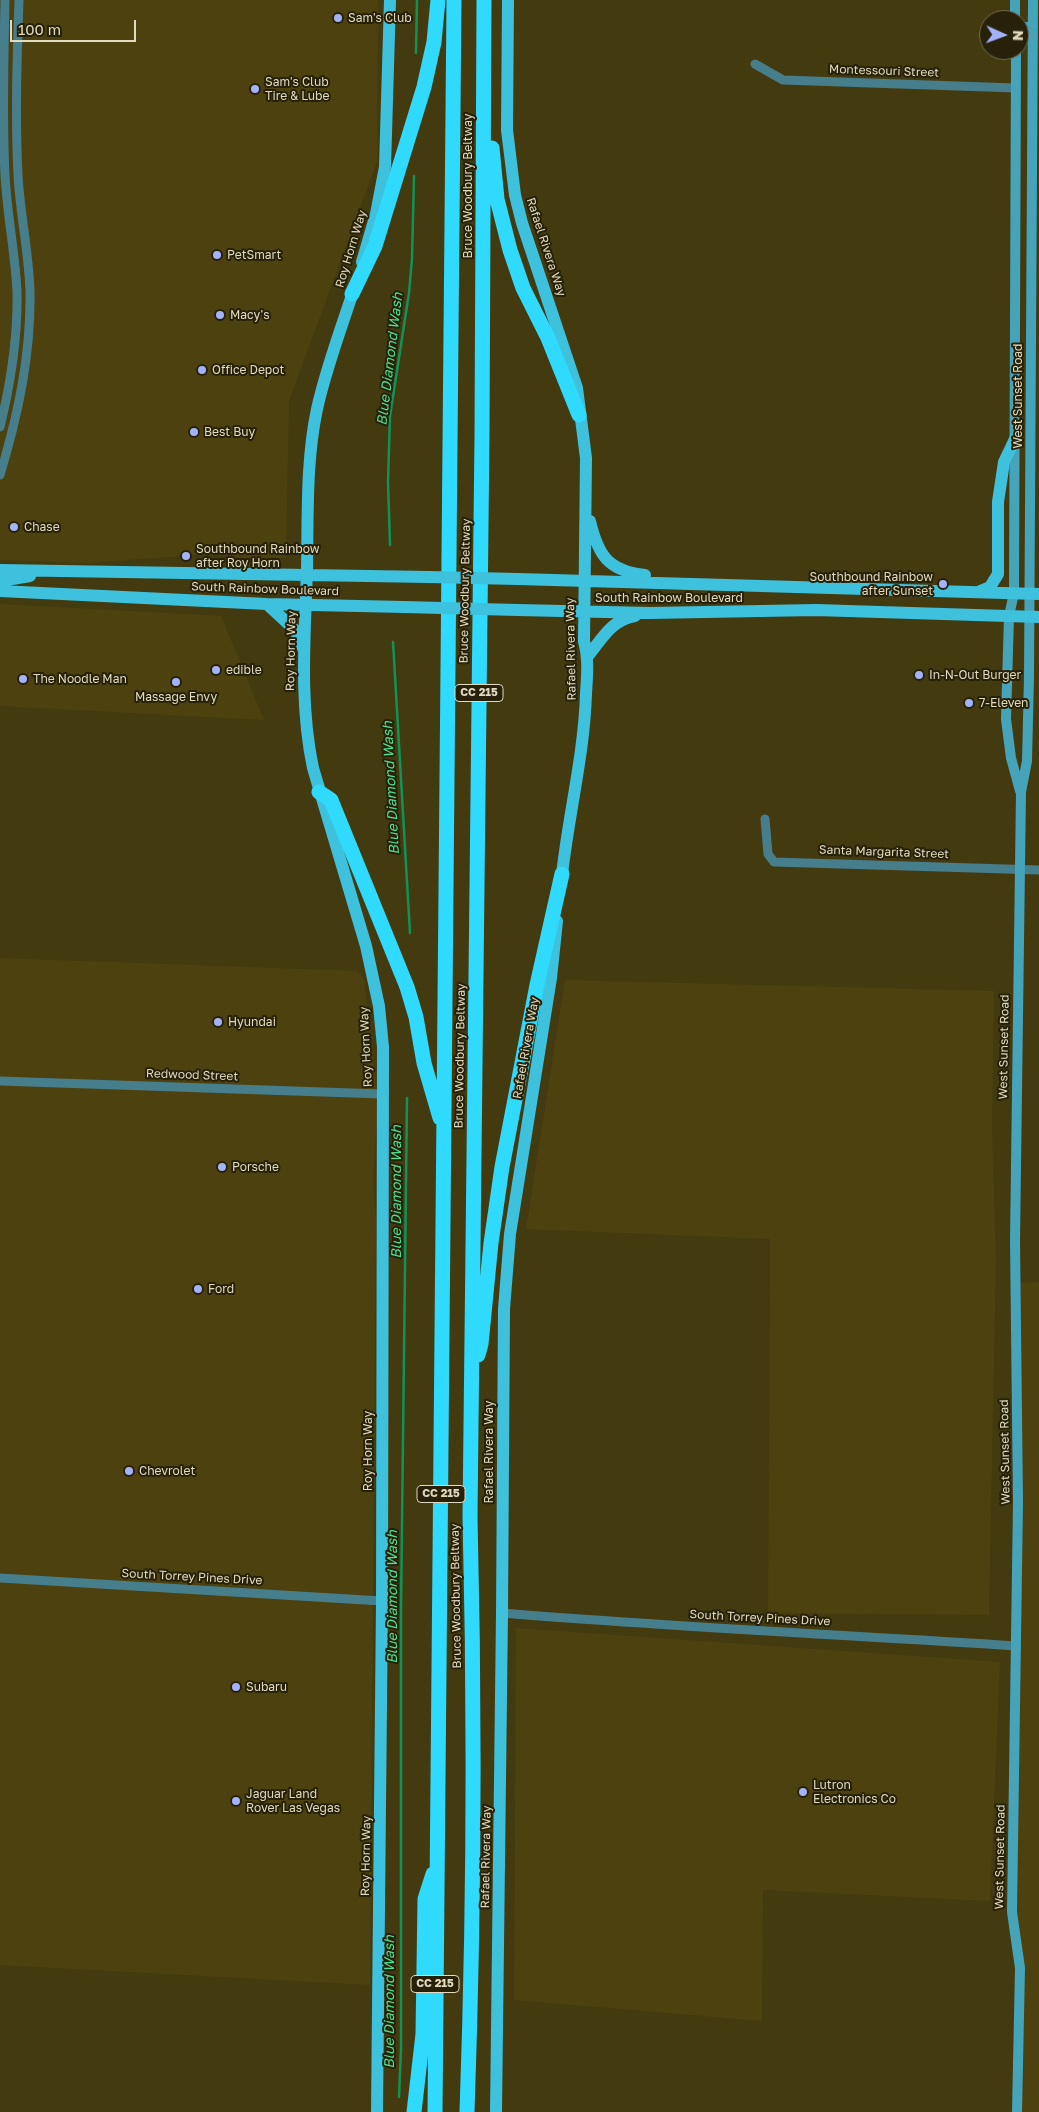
<!DOCTYPE html>
<html>
<head>
<meta charset="utf-8">
<style>
  body { margin:0 }
  #map { position:relative; width:1039px; height:2112px; overflow:hidden; background:#443a10; font-family:"Golos Text",sans-serif }
  canvas { display:block }
  .north { position:absolute; left:979px; top:10px; width:50px; height:50px; box-sizing:border-box; background:#27210a; border:1px solid #716b52; border-radius:50%; rotate:92deg; font-size:14px; font-weight:700; line-height:20px; text-align:center; color:#e1dabe }
  .north::after { content:''; display:block; margin:auto; width:18px; height:22px; background:#a4b2fc; clip-path:polygon(50% 0,100% 100%,50% 72%,0 100%) }
  .scale { position:absolute; left:10px; top:20px; width:126px; height:22px; box-sizing:border-box; border:2px solid #e1dabe; border-top:0; padding-left:6px; font-size:15px; line-height:18px; white-space:nowrap; color:#e1dabe; -webkit-text-stroke:4px #27210a; paint-order:stroke }
</style>
</head>
<body>
<div id="map">
<canvas width="1039" height="2112"></canvas>
<div class="north">N</div>
<div class="scale">100 m</div>
</div>
<script>
const ctx = document.querySelector('canvas').getContext('2d');
ctx.lineJoin = 'round';
function fill(path, color) { ctx.fillStyle = color; ctx.fill(path, 'evenodd'); }
function strokePath(path, color, width, dash) { ctx.strokeStyle = color; ctx.lineWidth = width; ctx.lineCap = dash ? 'butt' : 'round'; ctx.setLineDash(dash || []); ctx.stroke(path); }
function write(font, color, halo, rows, align = 'center') {
  ctx.font = font + ' "Golos Text",sans-serif'; ctx.lineWidth = 4; ctx.setLineDash([]); ctx.textBaseline = 'middle'; ctx.strokeStyle = halo; ctx.fillStyle = color; for (const [text, x, y, turn = 0] of rows) {
    ctx.save(); ctx.translate(x, y); ctx.rotate((+turn || 0) * Math.PI / 180); ctx.textAlign = isNaN(turn) ? turn : align; if (halo) ctx.strokeText(text, 0, 0); ctx.fillText(text, 0, 0); ctx.restore();
  }
}
const built = new Path2D(`
  M0,0h378l-1,162 -88,239 -3,157h-46l-32,-4 -121,9 -87,-3z
  M0,604l221,12 43,104 -264,-14z
  M0,958l356,13 8,8 14,127 -5,74 3,39 -6,766 -370,-20z
  M565,980l429,11 -2,133 4,137 -7,354 -221,-2 2,-374 -244,-10z
  M1039,1282v830h-22l3,-144 -8,-56 3,-629z
  M516,1628l484,34 -10,239 -227,-11 -1,131 -248,-21z`);
const stream = new Path2D(`
  M416,53l1,-53
  M390,545l-2,-63 2,-66 19,-123 3,-34 2,-83
  M393,642l17,291
  M399,2097l2,-48v-440l6,-511`);
const street = new Path2D(`
  M755,64l28,16 233,8
  M0,427c11,-45 18,-90 17,-136 -2,-39 -10,-77 -12,-116 -3,-59 -1,-117 0,-175
  M0,475c18,-60 31,-120 30,-183 -1,-39 -10,-78 -12,-117 -3,-58 -1,-117 1,-175
  M765,819l3,35 6,8 265,8
  M0,1081l382,13
  M0,1578l382,23
  M502,1613c172,14 343,22 514,33`);
const secondary = new Path2D(`
  M1015,0v20
  M1019,27h14
  M1016,50l-2,543 -5,23 -3,103 5,39 9,33
  M1017,2112l3,-144 -8,-56 6,-410 -3,-261 6,-449 6,-31 2,-84 4,-677`);
const primary = new Path2D(`
  M508,0l-1,130 8,65 7,28 55,165 9,70 -2,183c5,18 3,35 2,53 -2,64 -19,126 -25,190
  M362,262l14,-48 9,-47 5,-167
  M355,286c-13,40 -29,82 -38,123 -11,52 -9,106 -10,159 -2,67 -8,134 6,200l53,178 13,60 4,41 -1,554 -5,511
  M590,521c8,34 18,50 55,54
  M0,570l429,7
  M518,579l521,15
  M0,581l30,-5
  M0,591l267,13 137,3
  M978,592l12,-5 8,-13v-72l6,-40 11,-23
  M267,604l28,26 8,18
  M518,610l132,3 166,-3 223,7
  M588,656c14,-17 23,-36 47,-40
  M496,2112l6,-499 2,-304 6,-75 41,-256 6,-57`);
const highway = new Path2D(`
  M492,148l5,51 13,51 13,38 25,50 31,77
  M352,294l23,-48 49,-159 10,-45 4,-42
  M319,792l12,8 76,187 9,30 8,46 16,55
  M478,1355l3,-11 10,-101 11,-76 35,-182 25,-111
  M414,2112l9,-78 2,-135 8,-25
  M435,2112l19,-2112
  M467,2112c7,-198 8,-397 3,-596l12,-1081 2,-435`);
const primaryBridge = new Path2D(`
  M429,577l89,2
  M404,607l114,3`);
const markers = [
  [338,18,5,"#a4b2fc"],
  [255,89,5,"#a4b2fc"],
  [217,255,5,"#a4b2fc"],
  [220,315,5,"#a4b2fc"],
  [202,370,5,"#a4b2fc"],
  [194,432,5,"#a4b2fc"],
  [14,527,5,"#a4b2fc"],
  [186,556,5,"#a4b2fc"],
  [943,584,5,"#a4b2fc"],
  [216,670,5,"#a4b2fc"],
  [919,675,5,"#a4b2fc"],
  [23,679,5,"#a4b2fc"],
  [176,682,5,"#a4b2fc"],
  [969,703,5,"#a4b2fc"],
  [218,1022,5,"#a4b2fc"],
  [222,1167,5,"#a4b2fc"],
  [198,1289,5,"#a4b2fc"],
  [129,1471,5,"#a4b2fc"],
  [236,1687,5,"#a4b2fc"],
  [803,1792,5,"#a4b2fc"],
  [236,1801,5,"#a4b2fc"]
];
const shields = [
  [479,693,48],
  [441,1494,48],
  [435,1984,48]
];
const shieldNames = [
  ["CC 215",479,693],
  ["CC 215",441,1494],
  ["CC 215",435,1984]
];
const poiNames = [
  ["Sam's Club",348,18],
  ["Sam's Club",265,82],
  ["Tire & Lube",265,96],
  ["PetSmart",227,255],
  ["Macy's",230,315],
  ["Office Depot",212,370],
  ["Best Buy",204,432],
  ["Chase",24,527],
  ["Southbound Rainbow",196,549],
  ["after Roy Horn",196,563],
  ["Southbound Rainbow",933,577,"right"],
  ["after Sunset",933,591,"right"],
  ["edible",226,670],
  ["In-N-Out Burger",929,675],
  ["The Noodle Man",33,679],
  ["Massage Envy",176,697,"center"],
  ["7-Eleven",979,703],
  ["Hyundai",228,1022],
  ["Porsche",232,1167],
  ["Ford",208,1289],
  ["Chevrolet",139,1471],
  ["Subaru",246,1687],
  ["Lutron",813,1785],
  ["Electronics Co",813,1799],
  ["Jaguar Land",246,1794],
  ["Rover Las Vegas",246,1808]
];
const streetNames = [
  ["Montessouri Street",884,71,2],
  ["Bruce Woodbury Beltway",468,186,-90],
  ["Rafael Rivera Way",546,247,72],
  ["Roy Horn Way",351,249,-73],
  ["West Sunset Road",1018,396,-90],
  ["South Rainbow Boulevard",265,589,2],
  ["Bruce Woodbury Beltway",465,591,-89],
  ["South Rainbow Boulevard",669,598],
  ["Rafael Rivera Way",571,649,-91],
  ["Roy Horn Way",291,651,-89],
  ["Santa Margarita Street",884,852,2],
  ["Roy Horn Way",366,1047,-93],
  ["West Sunset Road",1004,1047,-89],
  ["Rafael Rivera Way",526,1048,-80],
  ["Bruce Woodbury Beltway",460,1056,-89],
  ["Redwood Street",192,1075,2],
  ["Roy Horn Way",368,1451,-90],
  ["Rafael Rivera Way",489,1452,-90],
  ["West Sunset Road",1005,1452,-91],
  ["South Torrey Pines Drive",192,1577,3],
  ["Bruce Woodbury Beltway",456,1596,-91],
  ["South Torrey Pines Drive",760,1618,3],
  ["Roy Horn Way",366,1856,-89],
  ["Rafael Rivera Way",486,1857,-89],
  ["West Sunset Road",1000,1857,-89]
];
const waterNames = [
  ["Blue Diamond Wash",390,359,-83],
  ["Blue Diamond Wash",391,788,-93],
  ["Blue Diamond Wash",397,1192,-90],
  ["Blue Diamond Wash",393,1597,-90],
  ["Blue Diamond Wash",390,2002,-90]
];
fill(built, '#4d410f');
strokePath(stream, '#119357', 2.5);
strokePath(street, '#477e8c', 9);
strokePath(secondary, '#45a4ba', 10);
strokePath(primary, '#3dc1dd', 12);
strokePath(highway, '#2fdafd', 15);
strokePath(primaryBridge, '#3dc1dd', 12);
for (const [x, y, r, color] of markers) { const dot = new Path2D(); dot.arc(x, y, r, 0, 2 * Math.PI); ctx.fillStyle = color; ctx.fill(dot); strokePath(dot, '#27210a', 2); }
for (const [x, y, w] of shields) { const box = new Path2D(); box.roundRect(x - w / 2, y - 8.5, w, 17, 4); ctx.fillStyle = '#27210a'; ctx.fill(box); strokePath(box, '#e1dabe', 1); }
write('bold 11px', '#e1dabe', null, shieldNames);
write('12px', '#e1dabe', '#27210a', poiNames, 'left');
write('12px', '#e1dabe', '#27210a', streetNames);
write('italic 14px', '#4cdf90', '#27210a', waterNames);
</script>
</body>
</html>
